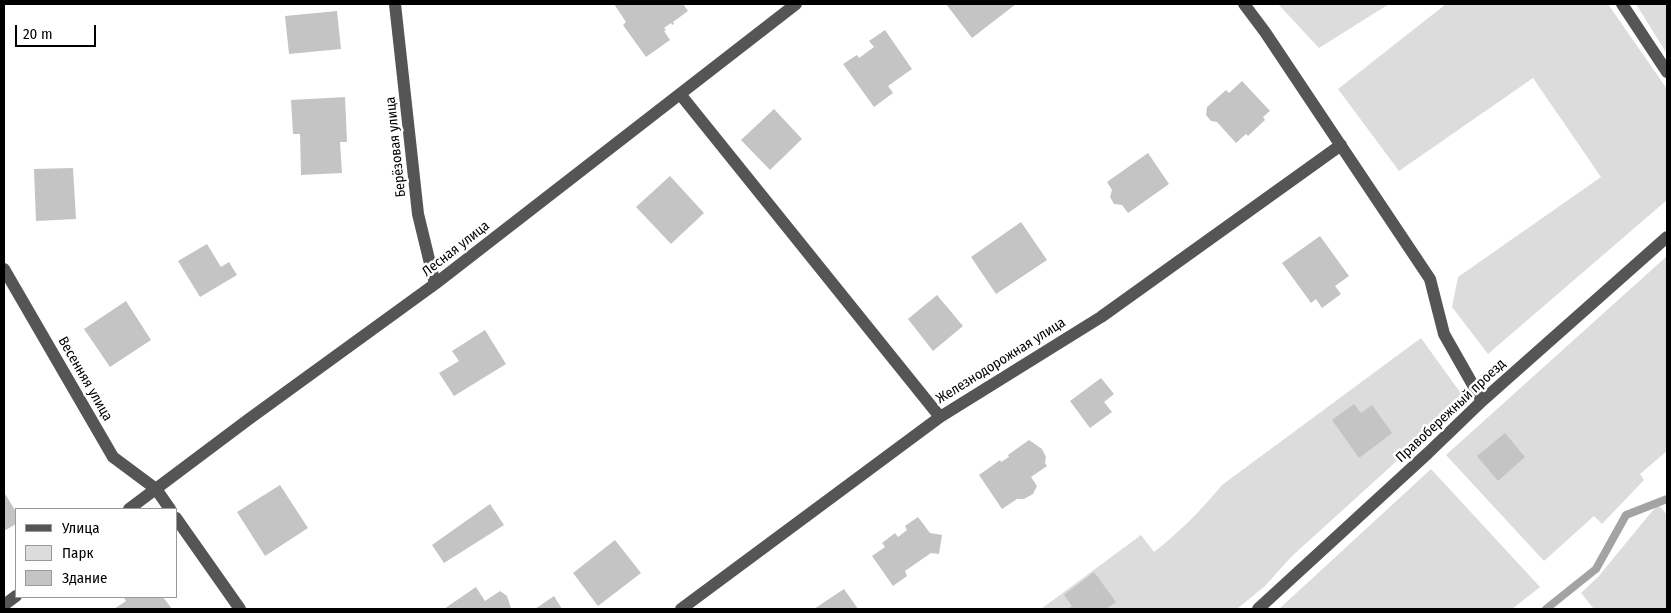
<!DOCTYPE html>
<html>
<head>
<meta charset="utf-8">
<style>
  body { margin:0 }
  #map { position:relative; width:1671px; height:613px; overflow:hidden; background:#fff; font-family:"Fira Sans Condensed",sans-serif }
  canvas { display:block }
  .frame { position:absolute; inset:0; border:5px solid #000; pointer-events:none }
  .legend { position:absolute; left:15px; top:508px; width:162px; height:90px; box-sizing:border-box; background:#fff; border:1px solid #999; margin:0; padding:6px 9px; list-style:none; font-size:15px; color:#000 }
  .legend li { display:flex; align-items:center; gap:10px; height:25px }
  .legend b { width:25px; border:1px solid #999 }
  .scale { position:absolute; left:15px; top:25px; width:81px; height:22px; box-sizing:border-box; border:2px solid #000; border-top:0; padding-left:6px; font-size:15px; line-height:18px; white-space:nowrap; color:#000; -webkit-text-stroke:4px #fff; paint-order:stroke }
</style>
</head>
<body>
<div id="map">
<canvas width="1671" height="613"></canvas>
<div class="frame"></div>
<ul class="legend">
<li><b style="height:6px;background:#555"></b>Улица</li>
<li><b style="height:14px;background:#dcdcdc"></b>Парк</li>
<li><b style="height:14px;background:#c4c4c4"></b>Здание</li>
</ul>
<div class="scale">20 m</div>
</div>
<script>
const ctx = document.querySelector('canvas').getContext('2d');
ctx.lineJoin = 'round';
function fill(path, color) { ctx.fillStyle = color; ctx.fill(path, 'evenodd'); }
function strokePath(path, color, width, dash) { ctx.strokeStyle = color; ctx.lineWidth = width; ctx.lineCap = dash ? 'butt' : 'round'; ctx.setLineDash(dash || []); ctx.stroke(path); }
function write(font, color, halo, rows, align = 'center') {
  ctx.font = font + ' "Fira Sans Condensed",sans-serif'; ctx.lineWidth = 5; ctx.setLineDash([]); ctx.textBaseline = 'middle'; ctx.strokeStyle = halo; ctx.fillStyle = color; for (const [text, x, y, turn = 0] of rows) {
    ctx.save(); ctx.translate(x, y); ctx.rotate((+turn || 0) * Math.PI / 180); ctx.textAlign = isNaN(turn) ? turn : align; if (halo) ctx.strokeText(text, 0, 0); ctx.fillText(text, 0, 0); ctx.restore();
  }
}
const green = new Path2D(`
  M1278,4h111l-70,44z
  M1446,4h162l59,85v111l-179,154 -36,-47 6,-30 143,-100 -68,-99 -134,93 -61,-82z
  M1636,4h31v50z
  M1667,256v195l-27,23 4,6 -42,44 -8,-8 -50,45 -98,-106z
  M1421,338l44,61 -174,158 -26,29 -28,23h-196l100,-74 13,17c26,-20 47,-42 68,-67z
  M1431,469l109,118 -28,22h-233z
  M1658,504l9,11v94h-73l-13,-16 17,-16z`);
const stream = new Path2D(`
  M1546,609l50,-40 30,-54 41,-16`);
const building = new Path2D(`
  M614,4h69l5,7 -15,11 1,2 -2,1 -1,-2 -7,5 2,2 -2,1 6,9 -24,17 -23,-32 3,-3z
  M946,4h70l-44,34z
  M337,11l4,38 -52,5 -4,-38z
  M885,30l27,39 -24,17 5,7 -19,14 -31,-43 14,-9 2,3 15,-11 -5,-6z
  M1242,81l28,30 -7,6 2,3 -17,16 -2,-2 -10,9 -19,-21 -6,-1 -5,-6 1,-8 19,-17 3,3z
  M345,97l2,45h-7l2,31 -41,2 -1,-41h-7l-2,-34z
  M774,109l28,30 -32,31 -29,-30z
  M1148,153l21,31 -41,29 -6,-8 -8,-1 -4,-7 2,-7 -5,-8z
  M73,168l3,51 -40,2 -2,-52z
  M670,176l34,37 -33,31 -35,-37z
  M1021,222l26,38 -51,34 -25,-37z
  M1320,236l29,40 -14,10 6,8 -19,14 -6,-9 -5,4 -29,-40z
  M207,244l14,23 8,-5 8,13 -37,22 -22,-36z
  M937,295l26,31 -30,25 -25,-32z
  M126,301l25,39 -41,27 -26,-38z
  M485,330l21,34 -52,32 -15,-23 20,-12 -7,-10z
  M1101,378l13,16 -10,8 8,10 -22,16 -20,-27z
  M1354,404l7,9 11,-8 20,28 -33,25 -27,-38z
  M1505,433l20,24 -27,24 -21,-25z
  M1029,440l13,9 4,8 -1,6 2,3 -16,11 6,9 -4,8 -9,5h-7l-15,10 -23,-34 21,-15 1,2 8,-5 -1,-2z
  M280,485l28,43 -43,28 -28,-44z
  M4,492l12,20v12l-12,7z
  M490,504l14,21 -60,38 -12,-18z
  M918,517l12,16 12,2 -3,19 -8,-1 -26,18 2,5 -14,10 -21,-30 13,-9 -3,-4 13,-10 3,4 9,-7 -2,-4z
  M615,540l26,33 -43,33 -25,-33z
  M1094,572l22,30 -10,7h-38l4,-3 -8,-11z
  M476,587l9,14 15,-10 7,5 4,12 -67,1z
  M844,589l14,20h-44z
  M554,596l8,13h-27z
  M125,597h38l9,12h-58l12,-8 -2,-3z`);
const minor = new Path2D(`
  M395,4l23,210 17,70
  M1244,4l21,28 165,247 14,55 38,67
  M1622,4l45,68
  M680,94l260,323
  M4,269l109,188 43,32 14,20
  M129,509l120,-90 186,-135 361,-280
  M176,518l64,91
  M4,605l12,-9
  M681,609l259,-192 161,-100 240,-172
  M1258,609l170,-156 54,-52 185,-164`);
const streetNames = [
  ["Берёзовая улица",396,147,-96],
  ["Лесная улица",456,249,-38],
  ["Железнодорожная улица",1001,361,-32],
  ["Весенняя улица",85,379,60],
  ["Правобережный проезд",1451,411,-43]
];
fill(green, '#dcdcdc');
strokePath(stream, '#a3a3a3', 8);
fill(building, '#c4c4c4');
strokePath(minor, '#555', 12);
write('14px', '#000', '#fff', streetNames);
</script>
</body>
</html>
